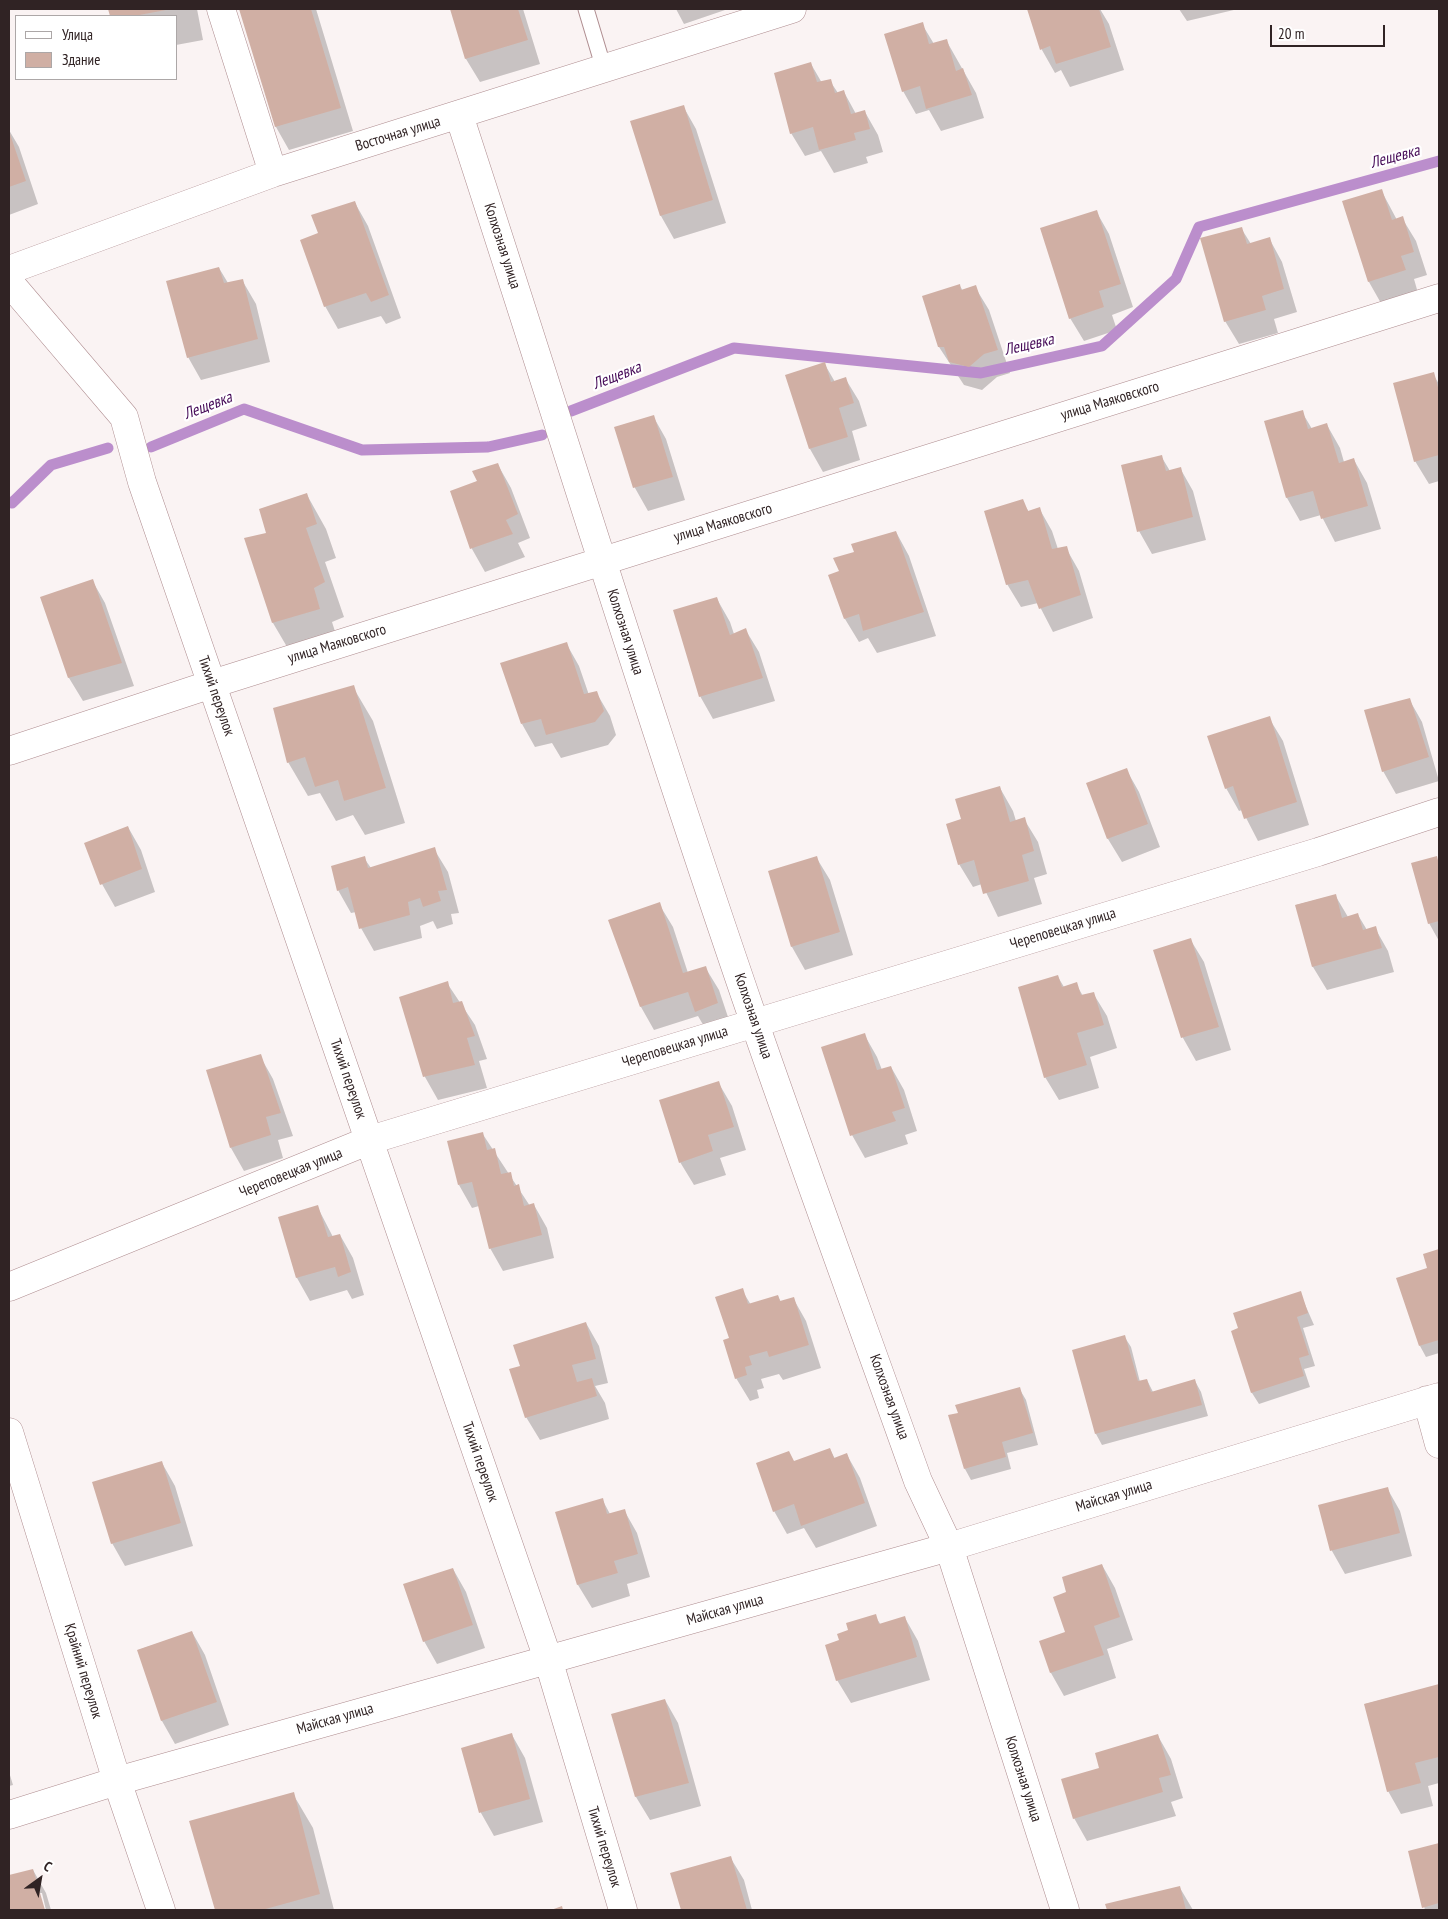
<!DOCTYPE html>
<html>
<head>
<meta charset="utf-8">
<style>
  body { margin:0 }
  #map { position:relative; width:1448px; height:1919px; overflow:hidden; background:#faf3f3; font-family:"PT Sans Narrow",sans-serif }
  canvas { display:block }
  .frame { position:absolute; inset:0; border:10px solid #302324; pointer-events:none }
  .legend { position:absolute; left:15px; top:15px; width:162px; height:65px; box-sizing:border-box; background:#fff; border:1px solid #aca7a7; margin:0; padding:6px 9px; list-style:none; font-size:15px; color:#302324 }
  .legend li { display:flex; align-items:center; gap:10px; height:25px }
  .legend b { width:25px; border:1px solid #aca7a7 }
  .north { position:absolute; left:15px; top:1854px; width:50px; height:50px; -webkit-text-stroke:4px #fff; paint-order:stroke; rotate:32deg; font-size:14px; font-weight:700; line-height:20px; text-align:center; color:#302324 }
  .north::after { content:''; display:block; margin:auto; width:18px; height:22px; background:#302324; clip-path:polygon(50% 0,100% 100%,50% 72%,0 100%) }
  .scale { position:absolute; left:1270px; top:25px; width:115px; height:22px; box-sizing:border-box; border:2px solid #302324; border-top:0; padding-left:6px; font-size:15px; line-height:18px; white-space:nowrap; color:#302324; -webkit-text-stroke:4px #fff; paint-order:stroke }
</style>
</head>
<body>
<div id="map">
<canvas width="1448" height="1919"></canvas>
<div class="frame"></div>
<ul class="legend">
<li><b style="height:6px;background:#fff"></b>Улица</li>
<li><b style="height:14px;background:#d0afa4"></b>Здание</li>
</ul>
<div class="north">С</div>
<div class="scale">20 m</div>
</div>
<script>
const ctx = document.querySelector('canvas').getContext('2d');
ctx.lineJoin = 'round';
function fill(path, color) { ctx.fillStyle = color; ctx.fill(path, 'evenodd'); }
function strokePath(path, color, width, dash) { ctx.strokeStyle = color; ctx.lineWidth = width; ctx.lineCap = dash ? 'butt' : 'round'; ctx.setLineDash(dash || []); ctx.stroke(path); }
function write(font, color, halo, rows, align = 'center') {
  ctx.font = font + ' "PT Sans Narrow",sans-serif'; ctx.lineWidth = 4.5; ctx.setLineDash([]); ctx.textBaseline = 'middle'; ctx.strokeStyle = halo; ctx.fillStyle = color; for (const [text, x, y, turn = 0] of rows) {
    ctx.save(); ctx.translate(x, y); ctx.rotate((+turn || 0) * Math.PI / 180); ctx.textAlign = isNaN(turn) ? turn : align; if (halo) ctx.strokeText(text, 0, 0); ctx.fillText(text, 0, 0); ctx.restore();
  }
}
const shadow = new Path2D(`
  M109,9h88l6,31 -27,5v-29h-65z
  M240,9h76l37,122 -64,19 -13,-23z
  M451,9h72l17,55 -60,18 -14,-23z
  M676,9h52l-44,15z
  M1029,9h71l9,15 15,46 -54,17 -9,-17 -6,3 -13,-23z
  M1179,9h59l-51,12z
  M922,24l12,20 12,-4 30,53 8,25 -43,13 -12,-21 -13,4 -13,-23z
  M811,64l11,19 8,-2 8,12 6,-1 12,22 9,-2 13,23 5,17 -17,5 2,6 -34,10 -13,-22 -16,5 -14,-23z
  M683,106l13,23 30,94 -52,16 -13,-23 -30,-94z
  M9,130l10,17 19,57 -29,11z
  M1381,190l16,30 5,-2 14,23 11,34 -13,4 4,14 -36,12 -13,-23 -26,-80z
  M355,203l13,23 33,92 -15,6 -5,-8 -43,13 -13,-23 -5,-72z
  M1096,211l13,23 24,73 -21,8 5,15 -33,11 -14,-23z
  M1241,228l10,16 18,-6 13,24 15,50 -23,7 4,14 -39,11 -14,-23z
  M219,268l9,15 14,-3 14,24 14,58 -69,18 -13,-23z
  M960,286l3,5 12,-4 14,23 21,63 -13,4 -15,13 -18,-5 -25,-38z
  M824,363l11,19 10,-4 14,23 8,25 -15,5 8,29 -37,12 -13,-23z
  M1433,374l6,10v97l-10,3 -14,-23z
  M1302,412l10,17 15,-4 13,23 4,14 10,-2 13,23 14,46 -46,13 -14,-27 -21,6 -13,-23 -21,-76z
  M653,416l13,23 19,61 -37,11 -13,-23 -19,-61z
  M1161,456l9,15 10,-3 13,23 13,49 -54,14 -13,-23z
  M498,465l13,23 19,50 -12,5 7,14 -40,15 -13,-23 -20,-57 26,-11z
  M307,495l19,34 10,29 -11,4 19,55 -12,5 7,22 -46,13 -20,-34 -27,-84 22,-5z
  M1022,501l7,11 10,-4 13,23 6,18 8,-1 13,23 14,47 -40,14 -15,-29 -17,4 -14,-23z
  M896,532l13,24 27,80 -59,17 -9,-15 -9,4 -14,-23 -15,-43 10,-4 15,-19z
  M92,580l13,23 29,83 -51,15 -14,-23 -27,-80z
  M717,599l13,23 4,12 11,-5 14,23 16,49 -62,18 -13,-23z
  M566,643l13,23 10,29 7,-3 14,24 6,19 -8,10 -47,13 -9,-15 -17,4 -13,-23z
  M353,687l20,34 32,102 -40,12 -12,-20 -17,6 -16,-28 -12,3 -20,-34z
  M1409,699l13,23 17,59 -43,13 -13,-23z
  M1269,718l14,23 26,84 -51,16 -16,-31 -3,1 -13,-23z
  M1126,769l13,23 21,55 -38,15 -14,-23 -20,-55z
  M1000,788l13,23 3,10 8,-2 14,23 9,32 -13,4 8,26 -44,13 -16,-33 -9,3 -14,-23 3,-44z
  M128,827l13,23 14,42 -40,15 -13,-23z
  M434,849l14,23 11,41 -8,1 2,10 -16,5 -4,-8 -13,5 2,12 -48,13 -13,-23 -5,-16 -5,1 -13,-23 26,-32 7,10z
  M816,857l14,23 23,75 -48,15 -13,-23 -23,-75z
  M1436,857l3,6v78l-10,-18z
  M1335,895l13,22 10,-2 9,15 8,-2 13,23 6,21 -67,18 -14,-23 -17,-62z
  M659,904l14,23 15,46 17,-6 14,23 12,36 -22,9 -11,-19 -44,14 -13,-23 -32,-87z
  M1190,939l14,23 27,88 -35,11 -13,-23 -28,-88z
  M1058,977l6,10 12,-3 7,12 10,-3 14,23 10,32 -27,9 9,31 -40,12 -14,-23z
  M447,983l28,42 12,34 -8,2 8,27 -49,12 -13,-23 -24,-79z
  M864,1034l13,23 5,13 9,-3 13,23 13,41 -12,4 3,9 -43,14 -13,-23z
  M260,1056l13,23 20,57 -15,4 5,18 -39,13 -13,-23z
  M718,1082l14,24 14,44 -26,8 6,17 -32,10 -14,-23z
  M482,1133l48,73 4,-1 13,23 7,30 -51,13 -13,-23 -11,-42 -7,2 -13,-23z
  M317,1206l16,31 7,-2 13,23 11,37 -12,4 -5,-9 -37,11 -13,-23 -17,-60z
  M1439,1250v103l-13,4 -6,-11 9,-77 -4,-14z
  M742,1290l9,15 27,-9 3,6 12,-4 13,23 15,47 -38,12 -4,-6 -18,5 3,9 -7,2 2,8 -9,3 -14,-23 -6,-39z
  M1300,1293l14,32 -11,3 12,38 -11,3 6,18 -51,17 -7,-11 -20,-61z
  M586,1323l13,23 9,37 -13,3 10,17 4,16 -69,21 -14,-23 -4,-50z
  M1124,1336l7,11 9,35 7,-2 6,12 42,-11 6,11 7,24 -106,29 -6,-11 -23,-83z
  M1019,1388l7,12 12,45 -31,8 4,16 -40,11 -6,-11 -6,-55z
  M830,1449l5,10 12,-4 13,23 17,48 -61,22 -12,-20 -17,6 -13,-23 20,-49z
  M162,1463l13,23 18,60 -68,20 -13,-23z
  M1387,1488l13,23 12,45 -67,18 -13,-23 -12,-45z
  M602,1499l8,15 14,-4 13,23 13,44 -23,7 3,12 -38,12 -14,-23 -21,-72z
  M1102,1565l13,23 18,52 -26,9 9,29 -52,18 -13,-23 -10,-31 26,-9 1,-40z
  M453,1569l13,23 19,56 -48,16 -13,-23z
  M875,1616l6,9 24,-7 13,23 12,39 -79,23 -14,-23 4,-39 8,-10z
  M192,1632l13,23 24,70 -54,19 -13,-23 -24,-71z
  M1439,1685v98l-11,3 5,20 -32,8 -13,-23 -23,-87z
  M665,1700l13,23 23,83 -51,14 -14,-23 -23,-82z
  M512,1735l13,23 18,64 -49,14 -13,-23 -18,-65z
  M1158,1736l13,23 12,39 -12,4 5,14 -89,25 -13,-23 26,-49z
  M9,1772l4,13 -4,1z
  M293,1794l20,34 21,82h-117l-26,-88z
  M1439,1844v66h-14l-16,-58z
  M730,1857l14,23 8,30h-69l-11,-36z
  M33,1870l13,23 5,17h-5l-4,-17h-3l5,17h-35v-34z
  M1180,1888l13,22h-85l-1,-5z`);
const stream = new Path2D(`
  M571,411l163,-63 247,25 121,-27 74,-67 23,-52 240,-66
  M151,447l93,-38 118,41 126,-3 54,-12
  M9,502l3,1 39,-38 57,-17`);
const building = new Path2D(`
  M108,9h57l1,1 -32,6h-24z
  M239,9h72l30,99 -66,19z
  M450,9h68l10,31 -63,19z
  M1027,9h72l12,38 -55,17 -6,-18 -10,4z
  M923,22l6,22 18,-5 9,32 7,-3 9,27 -46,14 -6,-23 -18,6 -18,-58z
  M811,62l6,20 14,-3 4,14 9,-3 7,24 14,-4 5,19 -16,4 2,7 -37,10 -6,-23 -23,7 -16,-61z
  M684,105l29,95 -53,16 -30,-95z
  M9,131l17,50 -17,6z
  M1382,189l10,31 11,-4 11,36 -13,4 5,14 -38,12 -26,-81z
  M355,201l34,94 -18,7 -5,-9 -42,14 -24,-67 18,-7 -7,-18z
  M1097,210l24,74 -22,7 5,16 -35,12 -29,-91z
  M1242,227l5,17 23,-7 14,52 -22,7 4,14 -42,12 -24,-84z
  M219,267l5,16 19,-4 15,60 -71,19 -21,-77z
  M960,284l1,6 15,-5 22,65 -14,4 -15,13 -20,-5 -5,-15h-6l-16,-51z
  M825,362l6,20 15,-5 8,26 -15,5 9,29 -39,12 -24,-74z
  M1434,372l5,19v64l-25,7 -21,-79z
  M1303,410l5,19 19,-6 12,40 15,-5 14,48 -47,13 -8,-28 -27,7 -22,-77z
  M654,415l19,62 -40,11 -19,-61z
  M1162,455l4,16 15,-4 12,50 -56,15 -16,-67z
  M498,463l20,51 -12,6 7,14 -43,15 -20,-58 27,-10 -5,-10z
  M307,493l10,31 -11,4 19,54 -11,6 6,21 -48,14 -28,-85 22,-5 -7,-24z
  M1023,499l5,12 12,-4 12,42 15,-3 14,49 -42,14 -11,-29 -22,5 -22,-74z
  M896,531l28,81 -61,19 -4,-17 -15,5 -16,-44 11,-4 -6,-13 21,-6 -3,-8z
  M93,579l29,84 -54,15 -28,-81z
  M717,597l13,38 16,-7 17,50 -64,19 -26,-87z
  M567,642l17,52 13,-3 7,20 -9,11 -49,13 -5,-16 -20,5 -21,-61z
  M354,685l32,103 -42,13 -6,-21 -23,7 -10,-30 -18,6 -14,-55z
  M1410,698l19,59 -47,15 -18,-62z
  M1270,716l27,86 -53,17 -11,-33 -8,3 -18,-53z
  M1127,768l21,56 -41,15 -21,-56z
  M1000,786l10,36 15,-5 9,34 -12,4 7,26 -46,13 -9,-34 -16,5 -12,-41 15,-5 -6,-20z
  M128,826l14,43 -42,16 -16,-42z
  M435,847l12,43 -9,1 3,10 -18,6 -3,-9 -12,4 2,13 -51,14 -11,-42 -11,4 -6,-25 34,-10 3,12z
  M817,856l23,76 -49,15 -23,-76z
  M1437,856l2,9v56l-11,3 -17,-61z
  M1336,894l6,24 16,-5 5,17 13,-4 6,22 -70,19 -17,-62z
  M660,902l23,71 23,-7 12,37 -23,9 -7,-20 -48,15 -32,-87z
  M1191,938l28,89 -38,11 -28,-88z
  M1058,975l4,12 15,-5 4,13 13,-3 10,33 -27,8 10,32 -43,13 -26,-91z
  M448,981l5,22 9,-2 13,35 -8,2 8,27 -52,12 -24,-80z
  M865,1033l12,37 14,-4 14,42 -13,4 4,9 -46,15 -29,-89z
  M261,1054l20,59 -15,4 5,18 -41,13 -24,-78z
  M719,1081l15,46 -26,8 5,16 -34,12 -20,-63z
  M483,1132l4,18 8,-2 6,26 10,-2 3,14 5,-2 5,22 10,-3 8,32 -53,14 -17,-67 -14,3 -11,-44z
  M318,1205l10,32 12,-3 11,38 -13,5 -3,-10 -39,11 -18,-61z
  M1439,1249v91l-20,6 -23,-68 31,-10 -4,-14z
  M743,1288l5,16 30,-9 2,6 14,-4 15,48 -40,12 -2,-6 -18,5 3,9 -7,2 2,8 -12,4 -12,-39 6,-2 -14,-41z
  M1301,1291l7,22 -11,4 12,38 -10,3 5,18 -53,17 -20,-62 7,-3 -5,-15z
  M586,1322l10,37 -24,6 5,17 15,-4 5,18 -72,22 -16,-49 11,-3 -7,-21z
  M1125,1335l13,46 9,-2 4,13 44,-13 7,26 -107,29 -23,-84z
  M1020,1387l13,46 -31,9 4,15 -42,12 -16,-54 10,-2 -3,-8z
  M830,1448l4,10 13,-5 18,50 -64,23 -7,-22 -21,8 -17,-49 33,-12 5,10z
  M162,1461l19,62 -70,21 -19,-62z
  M1388,1487l12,46 -70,18 -12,-46z
  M603,1498l4,16 18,-5 13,45 -24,7 4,12 -41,12 -22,-73z
  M1102,1564l18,53 -26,9 10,29 -54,18 -11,-32 26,-9 -12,-35 13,-5 -4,-15z
  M453,1568l20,57 -50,17 -20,-58z
  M876,1614l3,10 26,-8 12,41 -81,24 -11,-36 14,-5 -2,-6 11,-4 -2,-7z
  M192,1631l25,71 -56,19 -24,-71z
  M1439,1684v73l-24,6 6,20 -34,9 -23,-88z
  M665,1699l24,84 -54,14 -24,-83z
  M512,1733l18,66 -51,14 -18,-65z
  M1158,1734l13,41 -12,3 4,14 -90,27 -12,-40 38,-11 -4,-15z
  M294,1792l26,102 -58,16h-47l-26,-89z
  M1439,1843v60l-17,5 -14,-57z
  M731,1856l16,54h-66l-11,-37z
  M33,1869l12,41h-36v-35z
  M1180,1886l6,24h-79l-2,-6z
  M562,1906l1,4h-12z`);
const service = new Path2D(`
  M586,9l18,60`);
const minor = new Path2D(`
  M221,9l52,164
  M459,115c99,303 192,608 296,909 53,153 109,305 163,457l31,66 116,363
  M9,270l264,-97 519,-164
  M9,282l115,135 18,65 406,1177 75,251
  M9,751l203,-67 1227,-386
  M9,1287l361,-147 948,-288 121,-40
  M1427,1400l12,44
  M9,1432l108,349 44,129
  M9,1815l108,-34 832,-234 490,-150`);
const streetNames = [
  ["Восточная улица",398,134,-17],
  ["Колхозная улица",502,246,72],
  ["улица Маяковского",1110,401,-17],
  ["улица Маяковского",723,523,-17],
  ["Колхозная улица",625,632,72],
  ["улица Маяковского",337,644,-17],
  ["Тихий переулок",216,696,71],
  ["Череповецкая улица",1063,929,-17],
  ["Колхозная улица",753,1016,71],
  ["Череповецкая улица",675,1047,-17],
  ["Тихий переулок",348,1079,71],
  ["Череповецкая улица",291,1173,-22],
  ["Колхозная улица",889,1397,70],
  ["Тихий переулок",480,1462,71],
  ["Майская улица",1114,1496,-17],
  ["Майская улица",725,1610,-16],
  ["Крайний переулок",83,1671,73],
  ["Майская улица",335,1719,-16],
  ["Колхозная улица",1023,1779,72],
  ["Тихий переулок",604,1847,73]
];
const waterNames = [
  ["Лещевка",1395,157,-15],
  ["Лещевка",1029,345,-13],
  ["Лещевка",617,376,-21],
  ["Лещевка",208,406,-21]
];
fill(shadow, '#0003');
strokePath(stream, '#bb8ecc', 11);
fill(building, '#d0afa4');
strokePath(service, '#af8d90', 17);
strokePath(minor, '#af8d90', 29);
strokePath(service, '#fff', 15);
strokePath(minor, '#fff', 28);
write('15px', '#302324', '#fff', streetNames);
write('italic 16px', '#450a57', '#fff', waterNames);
</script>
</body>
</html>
